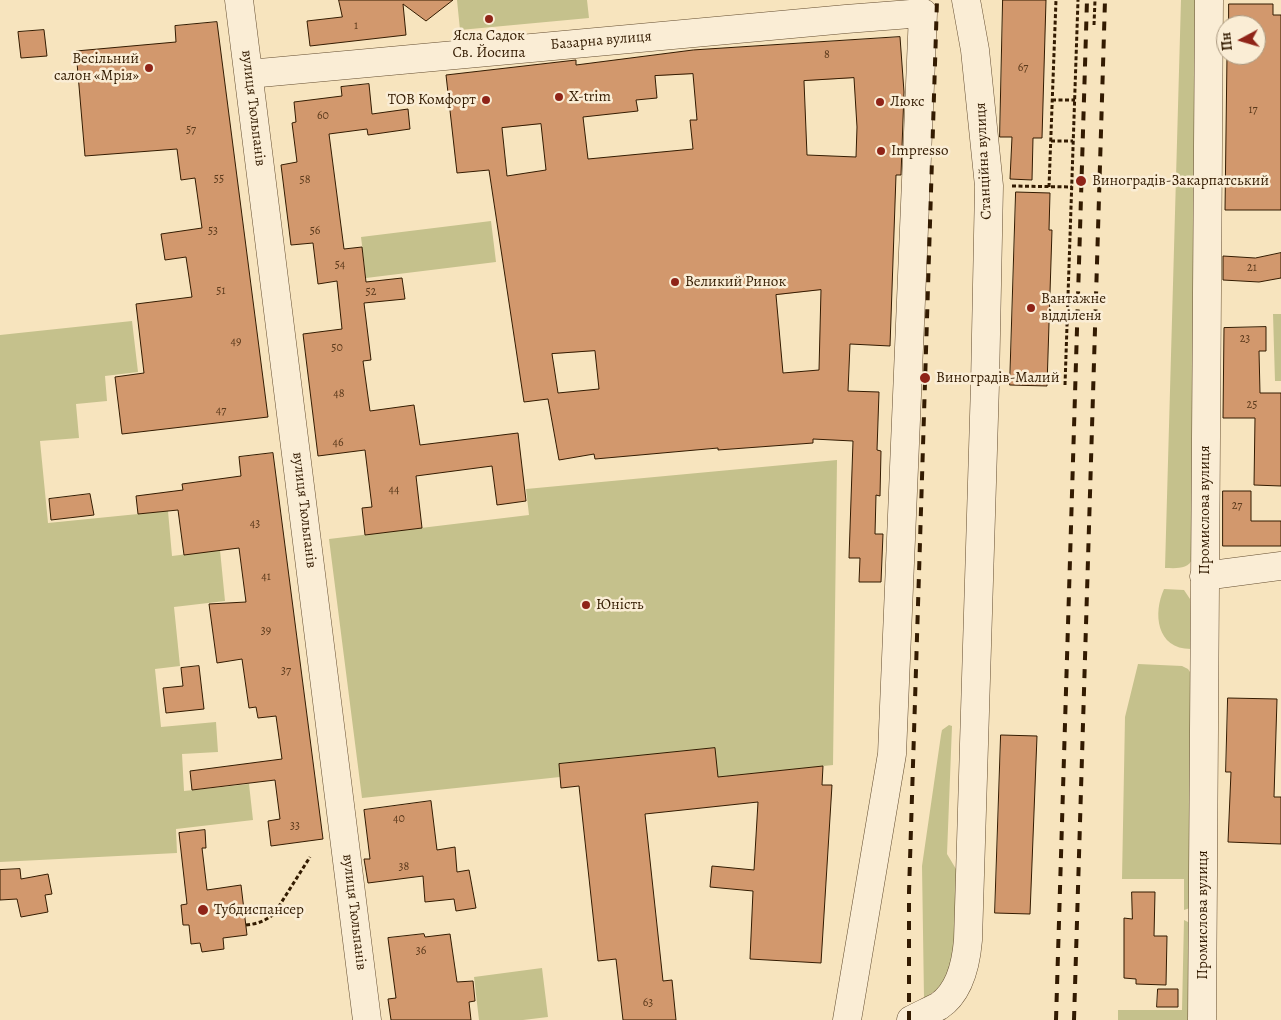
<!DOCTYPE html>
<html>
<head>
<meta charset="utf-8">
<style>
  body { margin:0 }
  #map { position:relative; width:1281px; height:1020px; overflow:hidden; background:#f7e4be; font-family:Alegreya,serif }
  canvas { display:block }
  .north { position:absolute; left:1216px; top:15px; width:50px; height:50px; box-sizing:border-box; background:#faedd5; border:1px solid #aa9980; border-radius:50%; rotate:264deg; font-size:14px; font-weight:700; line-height:20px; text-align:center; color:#331b01 }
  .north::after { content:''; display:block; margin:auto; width:18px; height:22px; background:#8f2418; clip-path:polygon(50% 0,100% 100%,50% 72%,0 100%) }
</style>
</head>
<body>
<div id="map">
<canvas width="1281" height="1020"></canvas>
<div class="north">Пн</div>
</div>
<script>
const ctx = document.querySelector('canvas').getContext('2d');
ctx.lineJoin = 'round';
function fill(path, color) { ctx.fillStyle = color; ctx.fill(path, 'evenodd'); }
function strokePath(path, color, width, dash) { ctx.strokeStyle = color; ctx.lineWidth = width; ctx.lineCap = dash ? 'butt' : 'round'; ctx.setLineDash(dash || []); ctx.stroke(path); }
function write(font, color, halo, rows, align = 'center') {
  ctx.font = font + ' Alegreya,serif'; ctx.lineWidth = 5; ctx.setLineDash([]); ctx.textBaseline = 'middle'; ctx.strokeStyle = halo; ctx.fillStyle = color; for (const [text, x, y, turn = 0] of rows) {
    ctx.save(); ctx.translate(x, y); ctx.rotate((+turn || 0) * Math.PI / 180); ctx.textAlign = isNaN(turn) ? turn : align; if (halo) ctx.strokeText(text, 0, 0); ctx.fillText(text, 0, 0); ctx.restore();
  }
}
const green = new Path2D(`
  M457,0h130l2,18 -129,12z
  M1181,0h18l-6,558c-5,12 -17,10 -28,10z
  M491,221l5,41 -130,16 -5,-41z
  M1273,314h8v67h-6z
  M132,321l6,51 -33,4 2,25 -31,3 3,34 -39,3 8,82 120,-12 4,45 48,-6 5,51 -51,6 6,59 -25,3 6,58 55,-5 2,30 -36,2 2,37 65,-7 4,36 -77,9 1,24 -177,9v-527z
  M837,460l-4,305 -253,27 -1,-6 -19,-9 -198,21 -33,-259 200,-24 -3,-26z
  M1164,589l20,1 6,9 1,50c-35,0 -38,-36 -27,-60z
  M1138,664l44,2 6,3 4,6 -2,233 -6,2v-31h-62l3,-162z
  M949,725l3,1 -5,128 9,15 -1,83 -8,25 -9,12 -14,9 -2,-132 19,-131 1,-5z
  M1184,920l6,3 1,97h-73v-10h64z
  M542,968l6,49 -25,3h-44l-5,-43z`);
const building = new Path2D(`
  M339,0h114l-27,21 -23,-17 3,31 -96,11 -3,-25 35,-4z
  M1003,0h43l-4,138h-9l-1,42 -22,-1 2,-42h-12z
  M1229,4h44v11h8v195h-56l2,-155h29v-30h-27z
  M217,22l51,395 -146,17 -7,-57 29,-4 -8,-69 56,-7 -6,-40 -21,3 -4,-26 41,-6 -7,-50 -14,2 -4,-31 -92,7 -9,-105 100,-9 -1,-16z
  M44,30l3,26 -26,2 -3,-26z
  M900,37l4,55 -3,83h-5l-6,171 -40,-2 -2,47 31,1 -2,58 4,1 -1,45 -4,-1 -1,39h8l-2,48h-22l1,-24h-11l4,-117 -40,-2v4l-95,7v-2l-123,11 -1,-5 -35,6 -11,-61 -24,3 -35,-232 -32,3 -11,-98 130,-15v5l117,-15zM693,74l4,46h-7l3,29 -105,10 -5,-42 55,-6 -2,-11 21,-2 -2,-22zM854,78l3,49 -1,30 -49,-2 -3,-74zM541,124l5,46 -39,6 -5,-48zM821,290l-2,80 -36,3 -7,-78zM595,351l4,38 -41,4 -6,-39z
  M369,84l3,30 36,-5 2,20 -42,6 -1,-6 -38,5 15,115 18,-2 4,35 36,-4 3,21 -41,4 7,57 -8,1 7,50 44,-6 6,40 98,-12 8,68 -29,4 -5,-39 -76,10 6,52 -57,7 -3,-27 10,-1 -7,-57 -47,6 -15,-122 39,-5 -5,-48 -19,3 -5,-41 -22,2 -10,-80 16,-3 -5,-39 4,-1 -2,-20 48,-6 -1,-9z
  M1016,192l34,1 -1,37h3l-5,156 -37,-1z
  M1281,253v25l-22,4 -36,-2v-24l32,2z
  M1266,327v24h-7l1,42h21v93l-27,-1 1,-67h-32l1,-90z
  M273,453l50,386 -52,7 -3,-25 12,-2 -5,-39 -83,10 -2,-19 92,-12 -6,-43 -18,2 -2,-11 -7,1 -7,-49 -25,4 -8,-59 37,-2 -7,-54 -55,7 -6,-45 -40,4 -2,-18 47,-6 -1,-6 59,-8 -2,-19z
  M1223,491h28v30h30v25h-58z
  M90,494l4,21 -43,5 -2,-21z
  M199,666l5,43 -38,4 -3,-25 20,-2 -2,-18z
  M1228,698l49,1 -3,98h7v47l-53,-2 3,-70h-5z
  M1001,735l36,1 -7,178 -35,-1z
  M715,748l3,29 105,-11 -1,19h10l-11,178 -71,-4 3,-68 -43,-4 2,-21 42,4 4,-68 -113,12 18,167 9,-1 4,40h-53l-7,-61 -18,2 -19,-175 -18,2 -2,-24z
  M431,801l6,49 18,-3 2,25 12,-2 7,38 -20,3 -2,-12 -29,3 -2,-26 -55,7 -4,-24h6l-6,-49z
  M205,830l1,18h-4l5,42 34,-5 6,50 -24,3 1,11 -22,3 -2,-9 -9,1 -2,-19h-6l-2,-20 6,-1 -8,-71z
  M20,869l1,10 27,-5 4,20 -7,1 3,17 -27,5 -4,-18 -17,1v-30z
  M1132,892h23l-1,44h13l-1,49 -30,-1v-5l-12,-1v-60l8,1z
  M424,934l1,3 25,-3 7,48 16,-1 2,20 -6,1 2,18h-80l-3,-21 8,-1 -8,-60z
  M1158,989h20v18h-21z`);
const path = new Path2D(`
  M1094,25l1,-25
  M1052,100h23
  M1051,141h22
  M1012,186l60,1
  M1049,187l7,-187
  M1065,385l13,-385
  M246,925c11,-1 19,-4 28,-11l36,-57`);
const minor = new Path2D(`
  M239,0l128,1020
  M249,74l597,-55 77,-6 -31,741 -45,266
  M1204,576l77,-10
  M911,1020c9,-5 19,-9 28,-14 21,-14 27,-42 29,-66l17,-556 4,-198 -14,-136 -9,-50
  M1202,1020l7,-1020`);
const rail = new Path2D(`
  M909,1020v-128l28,-892
  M1056,1020l31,-1020
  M1074,1020l31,-1020`);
const markers = [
  [489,19,5,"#8f2418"],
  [149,68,5,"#8f2418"],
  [559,97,5,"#8f2418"],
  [486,100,5,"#8f2418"],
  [880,102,5,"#8f2418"],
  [881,151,5,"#8f2418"],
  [1081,181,6,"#8f2418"],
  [675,282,5,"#8f2418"],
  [1031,308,5,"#8f2418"],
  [925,378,6,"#8f2418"],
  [586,605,5,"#8f2418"],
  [203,910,6,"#8f2418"]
];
const numberNames = [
  ["1",356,26],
  ["8",827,55],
  ["67",1023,68],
  ["17",1253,110],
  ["60",323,116],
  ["57",191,130],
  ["55",219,179],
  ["58",305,180],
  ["53",213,231],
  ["56",315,231],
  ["54",340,265],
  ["21",1252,268],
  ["51",221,291],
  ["52",371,292],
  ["23",1245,339],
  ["49",236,342],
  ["50",337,348],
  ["48",339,394],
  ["25",1252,405],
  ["47",221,411],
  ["46",338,443],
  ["44",394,490],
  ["27",1237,506],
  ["43",255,524],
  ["41",266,577],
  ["39",266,631],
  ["37",286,671],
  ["40",399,819],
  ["33",295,826],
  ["38",404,867],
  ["36",421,951],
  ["63",648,1003]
];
const poiNames = [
  ["Ясла Садок",489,36,"center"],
  ["Св. Йосипа",489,53,"center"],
  ["Весільний",139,59,"right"],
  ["салон «Мрія»",139,76,"right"],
  ["X-trim",569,97],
  ["ТОВ Комфорт",476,100,"right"],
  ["Люкс",890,102],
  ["Impresso",891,151],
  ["Виноградів-Закарпатський",1092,181],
  ["Великий Ринок",685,282],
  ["Вантажне",1041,299],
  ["відділеня",1041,316],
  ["Виноградів-Малий",936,378],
  ["Юність",596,605],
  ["Тубдиспансер",214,910]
];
const streetNames = [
  ["Базарна вулиця",601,41,-5],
  ["вулиця Тюльпанів",253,108,83],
  ["Станційна вулиця",984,161,-93],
  ["вулиця Тюльпанів",304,510,83],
  ["Промислова вулиця",1205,510,-90],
  ["вулиця Тюльпанів",354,912,83],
  ["Промислова вулиця",1203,915,-90]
];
fill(green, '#c5c18c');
fill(building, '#d2986d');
strokePath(building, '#331b01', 1);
strokePath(minor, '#644d30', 29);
strokePath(path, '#331b01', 3, [4, 2.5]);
strokePath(minor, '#faedd5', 28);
strokePath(rail, '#331b01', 4, [9, 9]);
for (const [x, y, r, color] of markers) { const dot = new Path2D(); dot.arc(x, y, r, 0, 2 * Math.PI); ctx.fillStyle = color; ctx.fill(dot); strokePath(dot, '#faedd5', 2); }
write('12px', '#5b3a1c', null, numberNames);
write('15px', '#331b01', '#faedd5', poiNames, 'left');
write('15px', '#331b01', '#faedd5', streetNames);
</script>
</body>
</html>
